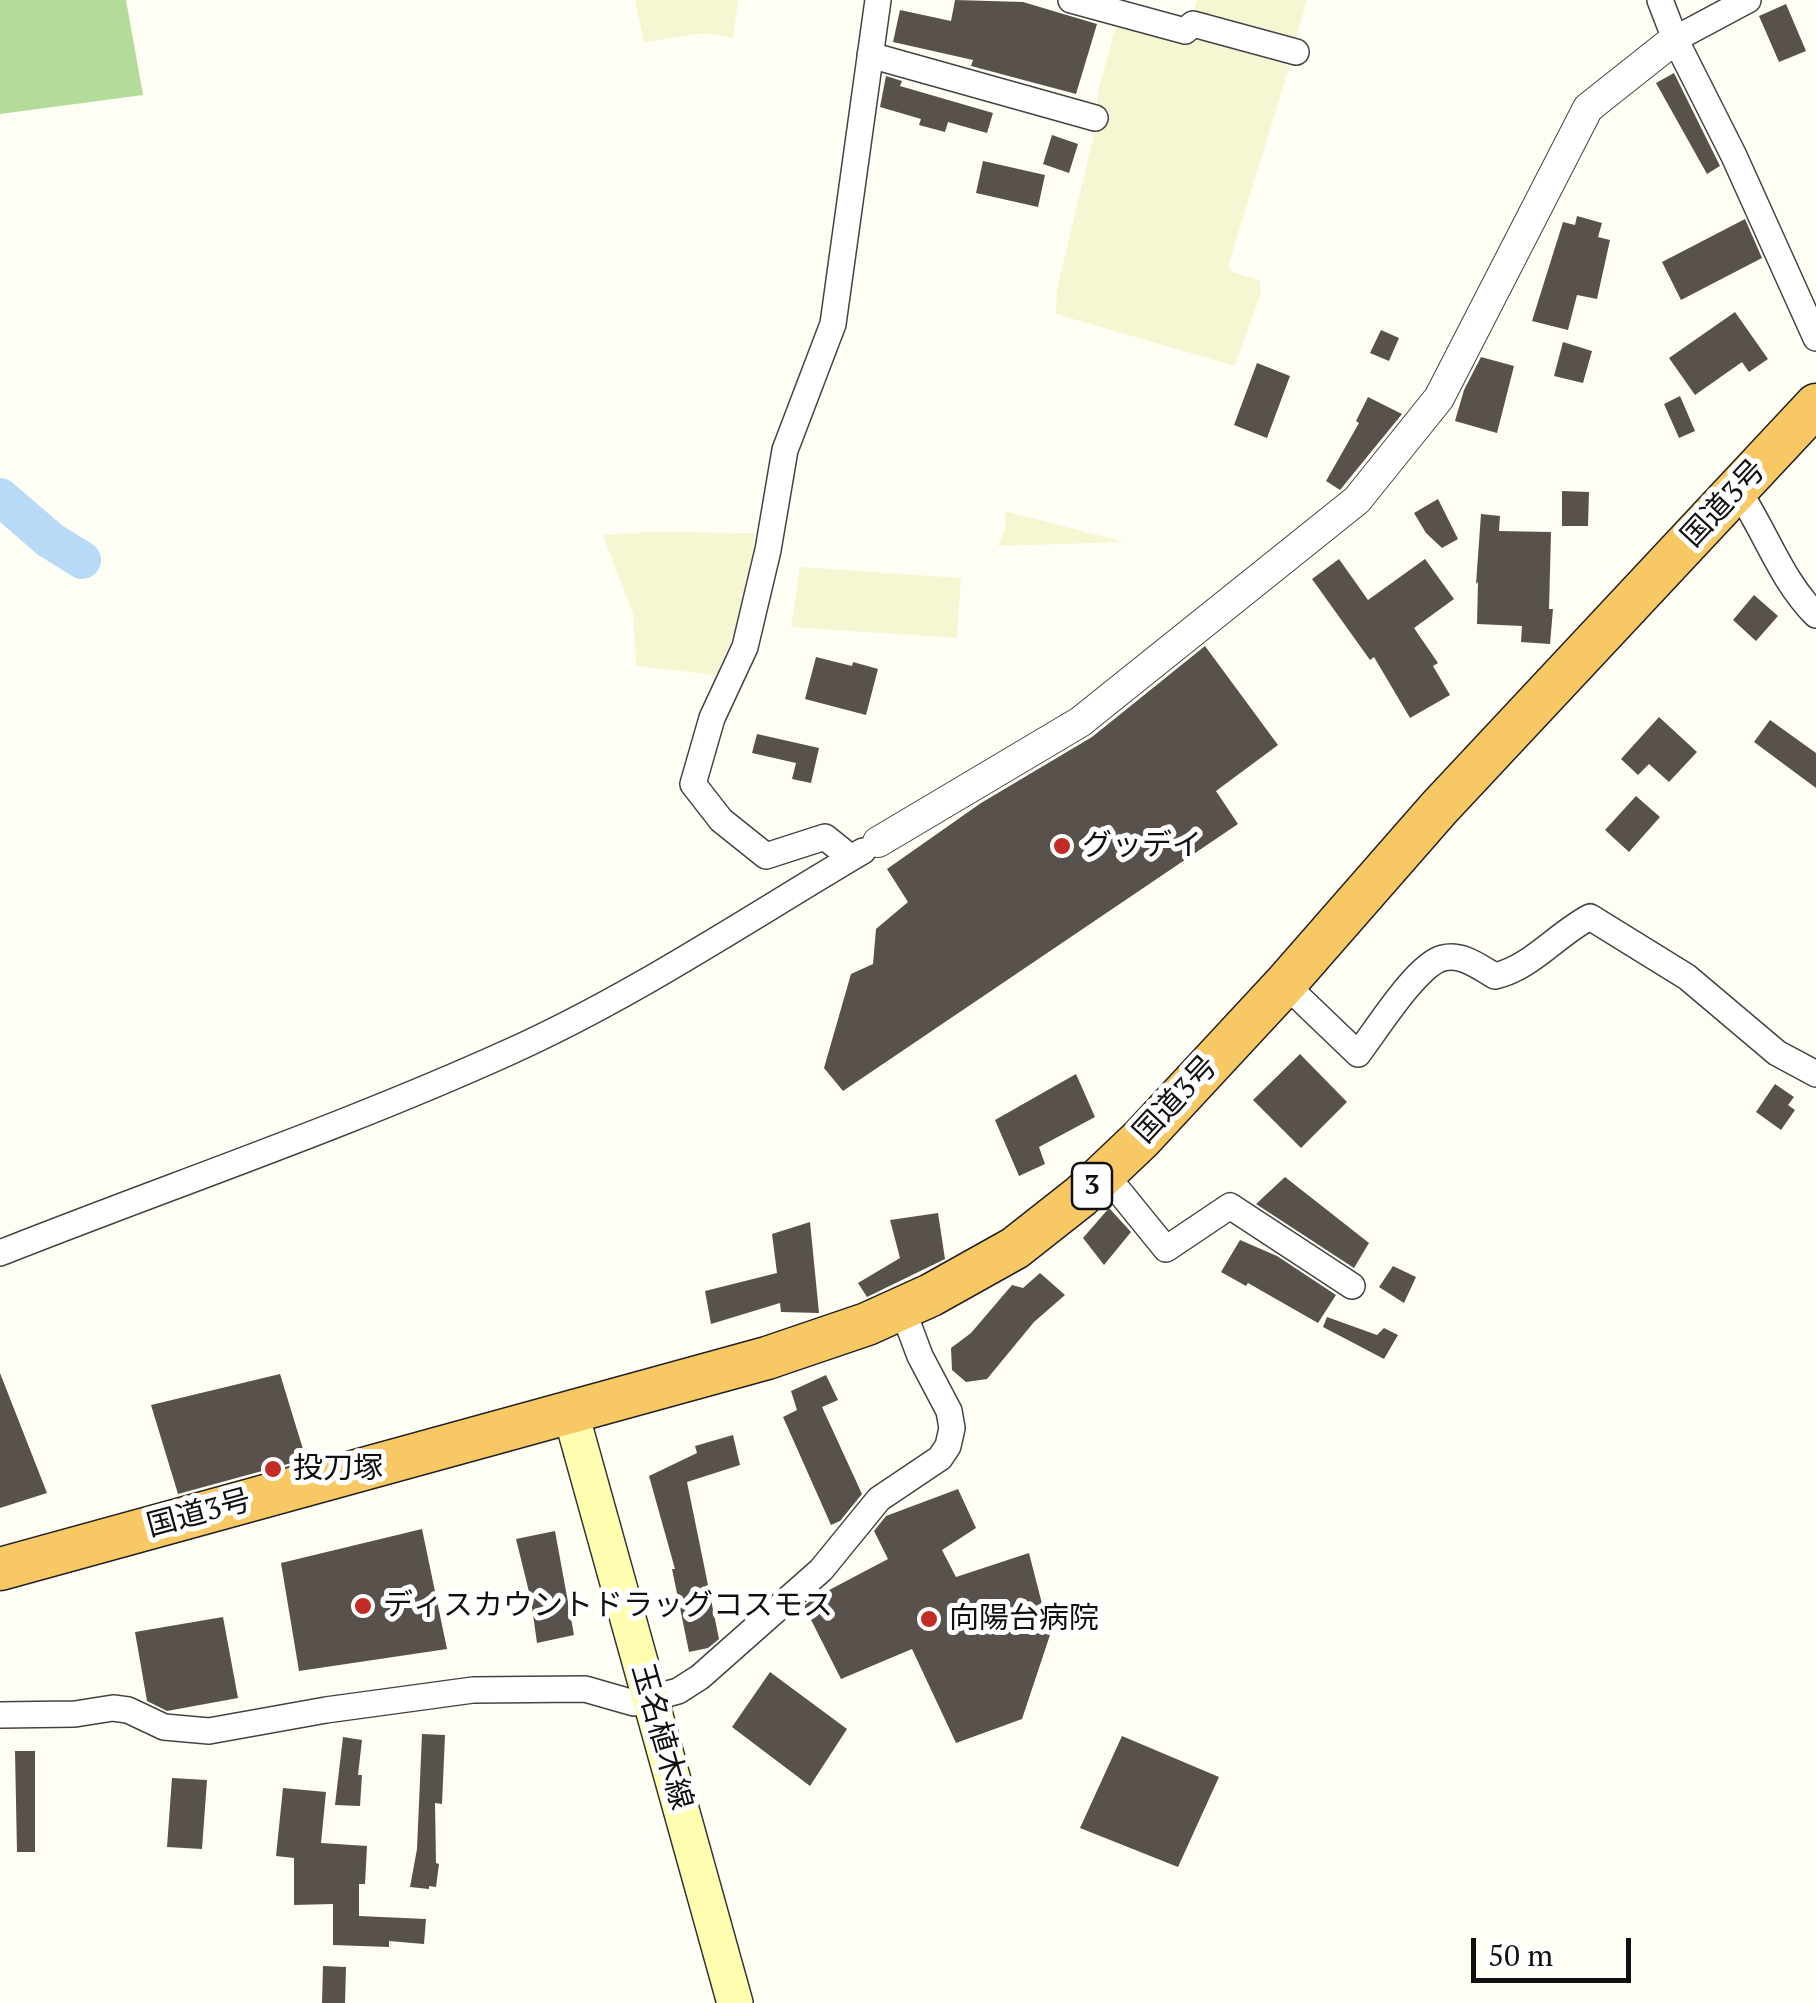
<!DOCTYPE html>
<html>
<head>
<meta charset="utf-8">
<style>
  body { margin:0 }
  #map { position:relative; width:1816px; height:2003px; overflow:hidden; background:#fffef4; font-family:"PT Serif",serif }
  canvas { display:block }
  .scale { position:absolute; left:1471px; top:1938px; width:160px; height:45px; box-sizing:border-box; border:5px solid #101010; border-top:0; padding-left:12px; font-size:30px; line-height:35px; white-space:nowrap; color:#101010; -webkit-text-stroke:8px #fff; paint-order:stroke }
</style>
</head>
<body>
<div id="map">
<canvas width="1816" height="2003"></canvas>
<div class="scale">50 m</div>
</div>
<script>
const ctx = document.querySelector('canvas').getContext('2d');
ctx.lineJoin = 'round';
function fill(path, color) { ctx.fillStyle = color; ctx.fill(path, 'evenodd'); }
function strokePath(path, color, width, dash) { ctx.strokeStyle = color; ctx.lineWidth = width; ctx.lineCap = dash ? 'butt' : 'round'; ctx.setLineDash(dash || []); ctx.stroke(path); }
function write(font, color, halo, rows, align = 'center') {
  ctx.font = font + ' "PT Serif","Noto Sans JP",serif'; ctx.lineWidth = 10; ctx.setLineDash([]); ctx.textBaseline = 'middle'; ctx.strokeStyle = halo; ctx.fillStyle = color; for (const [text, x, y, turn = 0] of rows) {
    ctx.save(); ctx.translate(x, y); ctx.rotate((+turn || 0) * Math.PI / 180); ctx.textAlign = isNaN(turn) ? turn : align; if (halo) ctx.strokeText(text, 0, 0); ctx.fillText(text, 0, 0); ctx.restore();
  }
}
const farmland = new Path2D(`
  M635,0h103l-5,38 -26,-5 -63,9z
  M1197,0h110l-12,42 -104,-21z
  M1125,18l156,35 8,15 -60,195 3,9 27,8 2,12 -26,74 -179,-52 1,-24 37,-156 4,-42 18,-67z
  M1005,511l120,31 -127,4 8,-19z
  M648,532l107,1 -9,74 -30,68 -80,-9 -3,-52 -30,-79z
  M800,567l161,11 -4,60 -166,-11z`);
const forest = new Path2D(`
  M0,0h126l17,95 -143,19z`);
const river = new Path2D(`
  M0,497l50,43 32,20`);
const building = new Path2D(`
  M955,0l68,2 74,22 -21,70 -105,-28 2,-6 -80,-18 7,-32 51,11z
  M1786,4l20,47 -27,11 -20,-46z
  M1674,73l46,93 -13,8 -51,-91z
  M886,76l16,5 -2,5 93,27 -6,20 -39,-11 -3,10 -26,-7 2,-6 -41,-12z
  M1052,135l26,9 -9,29 -26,-9z
  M983,161l62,14 -7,32 -62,-14z
  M1577,216l25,7 -4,14 12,3 -13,59 -20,-4 -9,35 -36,-9 31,-99 12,3z
  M1745,219l17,39 -81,42 -19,-38z
  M1735,312l33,47 -19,13 -7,-10 -47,33 -26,-37z
  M1381,330l18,8 -10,23 -19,-8z
  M1563,342l29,9 -9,32 -29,-7z
  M1481,357l33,9 -17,67 -42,-12 9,-31z
  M1257,363l33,13 -23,62 -33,-13z
  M1680,396l15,35 -16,7 -15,-34z
  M1368,397l34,17 -62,76 -14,-9 33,-58 -3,-2z
  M1562,491l27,1 -1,34h-26z
  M1438,499l20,40 -16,9 -16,-15 -12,-20z
  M1481,514l19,2 -1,15 52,1 -2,77h4l-3,35 -29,-2 1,-16 -45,-2 1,-42 -2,2z
  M1339,559l29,41 57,-41 29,40 -40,29 24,35 -5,3 17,29 -40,23 -36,-61 -4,3 -58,-81z
  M1754,595l24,21 -22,25 -23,-21z
  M1205,646l73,99 -62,46 22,33 -395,267 -19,-23 27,-94 22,-10 3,-35 32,-27 -21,-33 94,-66 111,-66z
  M816,657l36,9 1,-4 25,7 -12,46 -61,-16z
  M1659,717l38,35 -28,30 -20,-18 -11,11 -17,-16z
  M1770,720l46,33v35l-62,-46z
  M757,734l62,14 -8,35 -19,-4 4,-16 -44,-10z
  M1636,796l24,21 -31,35 -24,-22z
  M1300,1054l47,48 -46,46 -48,-48z
  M1076,1074l19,43 -56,30 6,17 -26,12 -24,-56z
  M1775,1084l19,13 -6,8 7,5 -14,20 -25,-18z
  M1285,1177l84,66 -15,25 -98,-64z
  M1109,1208l22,24 -27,33 -21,-27z
  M938,1213l7,46 -78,38 -9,-14 42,-25 -10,-38z
  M810,1222l9,91 -38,-1 -1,-9 -69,21 -6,-33 72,-18 -5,-39z
  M1240,1240l37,16 59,39 -18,28 -70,-40 -2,3 -25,-14z
  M1393,1266l23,11 -12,26 -25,-16z
  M1040,1273l25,22 -31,27 -47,57 -21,3 -14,-12 -1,-22 20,-15 41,-48 11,3z
  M1327,1317l50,18 7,-7 14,7 -14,24 -61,-32z
  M0,1373l47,120 -47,15z
  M280,1374l26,85 -128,35 -27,-89z
  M826,1375l12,25 -16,7 40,87 -22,27 -9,4 -48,-108 14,-7 -6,-19z
  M733,1435l7,30 -53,17 32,157 -11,9 -19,4 -17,-83h3l-26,-93 48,-23 -2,-7z
  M958,1489l18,39 -34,22 14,27 73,-24 21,82 -28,84 -66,24 -44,-94 -71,30 -37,-73 10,-8 74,-39 -14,-28 12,-15z
  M422,1529l25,120 -148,22 -18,-108z
  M555,1531l19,104 -37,8 -6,-43 -15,-61z
  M223,1617l15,81 -71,13 -20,-10 -12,-69z
  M770,1672l77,57 -37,57 -78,-59z
  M422,1734l23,1 -3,69 -7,-1 1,60 3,1 -3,23 -7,-1v3l-19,-2 7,-38z
  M1122,1736l97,41 -41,90 -98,-39z
  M343,1737l19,3 -4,35h4l-2,31 -25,-1z
  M15,1751h20v101h-18z
  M172,1778l35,2 -5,69 -35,-2z
  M283,1788l43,4 -5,51 46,3 -2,38h-6v32l67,3 -2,25 -35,-3v6l-56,-2v-41l-39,1v-47l-18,-2z
  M323,1966l23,1 -1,36h-23z`);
const minor = new Path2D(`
  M1071,0l114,31 8,-7 103,28
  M1660,0l15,39 59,117 82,182
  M1675,39l73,-39
  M870,55l225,63
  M1737,489c28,41 43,90 79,126
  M851,858l-26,-21 -59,19 -45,-36 -28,-36 19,-66 33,-71 23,-97 17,-100 48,-126 45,-324
  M1285,984l73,70c17,-22 59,-90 85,-96 19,-5 36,9 52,18 36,-8 62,-42 95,-59l97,60 90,76 39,21
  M1105,1174l61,75 64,-43 122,80
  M0,1253c169,-67 341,-125 507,-200 125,-56 239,-133 356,-202
  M0,1715l75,-1 38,-6 15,2 36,17 45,4 117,-21 147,-20 112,-1 49,14 44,-12 22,-14 121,-107 58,-71 61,-41 8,-12 4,-18 -3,-17 -29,-55 -18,-48`);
const tertiary = new Path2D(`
  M878,842l202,-120 277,-222 82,-102 149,-290 87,-69`);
const secondary = new Path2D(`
  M571,1414l164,589`);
const trunk = new Path2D(`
  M0,1569l767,-211 100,-34 64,-29 84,-47 66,-52 60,-57 144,-155 154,-176 377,-403`);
const markers = [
  [1062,846,10,"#c32c26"],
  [273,1469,10,"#c32c26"],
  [363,1606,10,"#c32c26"],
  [929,1619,10,"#c32c26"]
];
const shields = [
  [1092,1186,40]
];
const shieldNames = [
  ["3",1092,1186]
];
const streetNames = [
  ["国道3号",1724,504,-47],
  ["国道3号",1176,1100,-47],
  ["国道3号",199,1514,-15],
  ["玉名植木線",661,1737,74]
];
const poiNames = [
  ["グッデイ",1082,846],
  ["投刀塚",293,1469],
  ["ディスカウントドラッグコスモス",383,1606],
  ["向陽台病院",949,1619]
];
fill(farmland, '#f6f6d3');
fill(forest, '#b3dc9b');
strokePath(river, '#b8daf7', 38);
fill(building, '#59524c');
strokePath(minor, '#434343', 28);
strokePath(tertiary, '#434343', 32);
strokePath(secondary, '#323232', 38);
strokePath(trunk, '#212121', 45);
strokePath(minor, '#fff', 25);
strokePath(tertiary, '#fff', 30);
strokePath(secondary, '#fffdaf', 35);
strokePath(trunk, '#f7c863', 42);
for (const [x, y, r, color] of markers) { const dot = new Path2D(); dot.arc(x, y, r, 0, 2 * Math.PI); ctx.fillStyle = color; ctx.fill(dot); strokePath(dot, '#fff', 4); }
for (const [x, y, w] of shields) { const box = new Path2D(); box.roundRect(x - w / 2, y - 23, w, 46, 8); ctx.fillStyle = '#fff'; ctx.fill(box); strokePath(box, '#101010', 2.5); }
write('bold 28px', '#101010', null, shieldNames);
write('30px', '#101010', '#fff', streetNames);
write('30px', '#101010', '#fff', poiNames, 'left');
</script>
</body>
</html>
